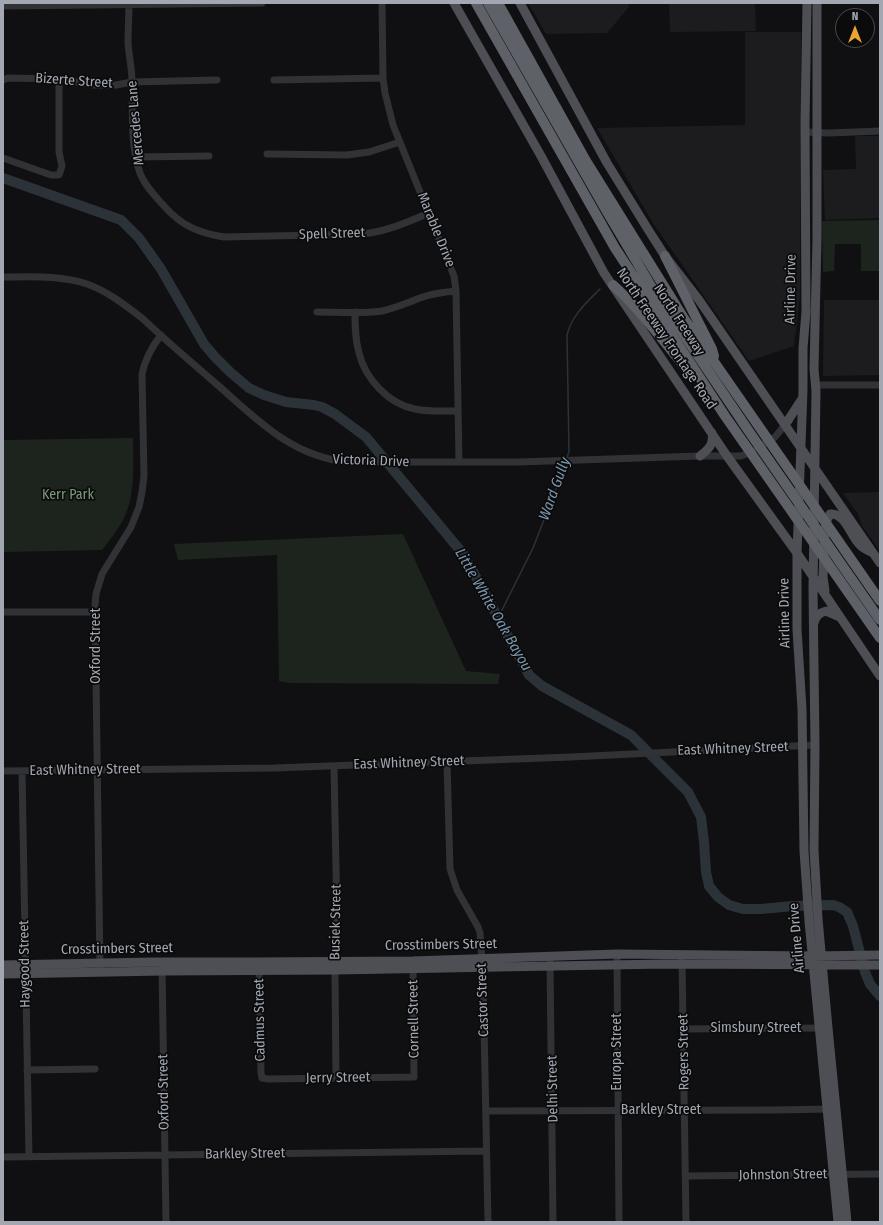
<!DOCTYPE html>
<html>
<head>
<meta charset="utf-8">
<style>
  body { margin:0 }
  #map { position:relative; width:883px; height:1225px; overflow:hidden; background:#101012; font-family:"Fira Sans Condensed",sans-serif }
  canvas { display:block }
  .frame { position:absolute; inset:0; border:4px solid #a2a7b2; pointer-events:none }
  .north { position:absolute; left:835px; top:8px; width:40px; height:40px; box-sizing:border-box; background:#0b0b0c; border:1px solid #47494e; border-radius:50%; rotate:0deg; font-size:11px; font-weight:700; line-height:16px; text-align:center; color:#a2a7b2 }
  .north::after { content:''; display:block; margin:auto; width:14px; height:18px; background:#e7a433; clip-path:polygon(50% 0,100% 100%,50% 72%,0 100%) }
</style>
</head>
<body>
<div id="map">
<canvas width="883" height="1225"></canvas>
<div class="frame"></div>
<div class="north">N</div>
</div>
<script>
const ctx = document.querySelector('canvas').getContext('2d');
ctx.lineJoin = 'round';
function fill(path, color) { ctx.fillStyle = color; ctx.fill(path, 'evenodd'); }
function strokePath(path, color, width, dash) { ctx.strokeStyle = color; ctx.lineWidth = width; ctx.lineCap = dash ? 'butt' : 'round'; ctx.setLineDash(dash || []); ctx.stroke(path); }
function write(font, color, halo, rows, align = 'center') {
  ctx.font = font + ' "Fira Sans Condensed",sans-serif'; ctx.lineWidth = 3.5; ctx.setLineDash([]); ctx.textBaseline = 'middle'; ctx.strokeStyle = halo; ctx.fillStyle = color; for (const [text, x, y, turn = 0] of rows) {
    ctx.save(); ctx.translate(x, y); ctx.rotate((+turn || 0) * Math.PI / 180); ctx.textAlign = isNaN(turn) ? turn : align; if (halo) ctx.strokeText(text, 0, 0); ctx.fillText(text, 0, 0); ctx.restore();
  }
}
const built = new Path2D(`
  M528,3h100l1,4 -22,26 -61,1z
  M669,3h86l1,28 -86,1z
  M745,32h56l-1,264 -6,50 -45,15 -96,-138 -56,-95 148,-3z
  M855,136h25v82l-55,2 -2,-50 33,-1z
  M824,300h56v75l-57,1z
  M880,492v59l-18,-25 -4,-12 -15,-21z`);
const green = new Path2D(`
  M880,220v51h-19v-27h-26l-1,27 -11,1 -1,-51z
  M133,438c0,28 3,59 -11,84 -6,10 -13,19 -20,28l-99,2v-112z
  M403,534l63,137 34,3 -2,10 -209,-1 -10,-2 -2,-126 -99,5 -4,-16z`);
const stream = new Path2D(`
  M567,457l2,-5 -2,-117c5,-20 19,-32 33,-46
  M498,618l35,-70 33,-85`);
const river = new Path2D(`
  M3,178l118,42 18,18 22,31 43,75 11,13 15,15 19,16 15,7 22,7 28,3 8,2 13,7 31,23 98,118 65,120 13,11 89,49 57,57 13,25 3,25 2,30 3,14 9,11 11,8 14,4h18l32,-3 40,-1 6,2 8,5 6,14 12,46 5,12 10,12`);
const minor = new Path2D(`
  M129,3c0,13 -1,27 -1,40 1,13 4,26 4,39 1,30 -2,63 8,91 5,13 16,24 25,34 17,19 34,26 59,30l138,-3c23,-2 46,-12 67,-21
  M382,3l1,75 2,15 8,32 61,151 2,15 3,171
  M3,6l259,-3
  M3,80l5,-2 51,1 35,6h22l16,-3 85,-2
  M274,80l109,-2
  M805,132l24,1 51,-2
  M267,154l80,1 22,-3 31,-10
  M136,157l73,-1
  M3,158l48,17h8l3,-9 -3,-14v-73
  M3,277c28,0 57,-2 84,7 20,7 38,21 55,34 23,22 47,42 71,63 42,36 76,75 134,81h172l181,-6h41l12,-5
  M317,312c21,0 44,2 65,-1 14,-3 27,-9 41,-14 11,-4 22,-5 33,-6
  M355,312c0,14 0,27 4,41 6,25 29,51 56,56 14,3 29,2 43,2
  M815,385h65
  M765,443l10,-6 10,-12
  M3,612h92
  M447,762l3,107 7,21 21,37 2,6 3,42 5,247
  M334,766l3,153 -2,56 1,103
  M3,771l272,-3 296,-11 244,-12
  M22,771l7,386
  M617,954l2,268
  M682,960l4,262
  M550,962l3,260
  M162,966l4,256
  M259,967l2,106 1,5 6,1 146,-2 -1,-112
  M100,968l-5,-363 1,-11 6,-20 29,-47 8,-20 3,-15 2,-16 -2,-102c3,-15 9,-26 19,-39
  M684,1029l140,-1
  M27,1070l68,-1
  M486,1111l288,-1 58,-1
  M3,1157l483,-6
  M686,1176l194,-2`);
const major = new Path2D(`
  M454,3l87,153 63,117 123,183 70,97 83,123
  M520,3l87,160 42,68 16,25 34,44 181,263
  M807,3l-2,120 1,189 -3,36v42l-6,163v76l5,80 2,142 5,70 29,301
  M817,3v236l-3,130 2,22 -3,198 2,156 -1,105 4,69 10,109 19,194
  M785,425l17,-26
  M700,456c9,-7 14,-12 12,-23
  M825,591l-2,-14 2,-48 1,-7 4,-8c15,-2 21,23 30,31 3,3 7,5 11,7
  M814,623c2,-7 5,-10 12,-12l14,6
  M3,965l151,-3h104l155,-1 204,-7 195,2 68,-1
  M3,974l160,-3 172,-1 329,-6 216,1`);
const highway = new Path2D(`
  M476,3l139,245 110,168 155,222
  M488,3l118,207 45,76 97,144 132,190
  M498,3l88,158 97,156 197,284
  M665,256l47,93 2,7
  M613,285c29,26 56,63 80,92`);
const streetNames = [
  ["Bizerte Street",74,81,4],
  ["Mercedes Lane",136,123,-95],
  ["Marable Drive",436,230,68],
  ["Spell Street",332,234,-2],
  ["Airline Drive",791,289,-89],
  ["North Freeway",679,320,57],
  ["North Freeway Frontage Road",666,339,56],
  ["Victoria Drive",371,461,2],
  ["Airline Drive",785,613,-91],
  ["Oxford Street",96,646,-90],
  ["East Whitney Street",733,749,-2],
  ["East Whitney Street",409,763,-2],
  ["East Whitney Street",85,770,-1],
  ["Busiek Street",336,922,-89],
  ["Airline Drive",797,938,-95],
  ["Crosstimbers Street",441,945,-1],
  ["Crosstimbers Street",117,949,-1],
  ["Haygood Street",25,964,-91],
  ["Castor Street",483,1000,-92],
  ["Cornell Street",414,1019,-91],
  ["Cadmus Street",260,1020,-91],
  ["Simsbury Street",756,1028],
  ["Europa Street",617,1052,-90],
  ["Rogers Street",684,1052,-91],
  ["Jerry Street",338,1078,-1],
  ["Delhi Street",553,1089,-91],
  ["Oxford Street",164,1092,-91],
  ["Barkley Street",661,1110],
  ["Barkley Street",245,1154,-1],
  ["Johnston Street",783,1175,-1]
];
const parkNames = [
  ["Kerr Park",68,495]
];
const waterNames = [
  ["Ward Gully",555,489,-70],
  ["Little White Oak Bayou",493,610,60]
];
fill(built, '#1c1c1e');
fill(green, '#1d241d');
strokePath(stream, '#2b3339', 1.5);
strokePath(river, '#2b3339', 10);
strokePath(minor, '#313236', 7);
strokePath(major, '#4e4f55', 9);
strokePath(highway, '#5e6167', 10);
write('14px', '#a2a7b2', '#0b0b0c', streetNames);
write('14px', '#7a9c7b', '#0b0b0c', parkNames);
write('italic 15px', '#7a96ac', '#0b0b0c', waterNames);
</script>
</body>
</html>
